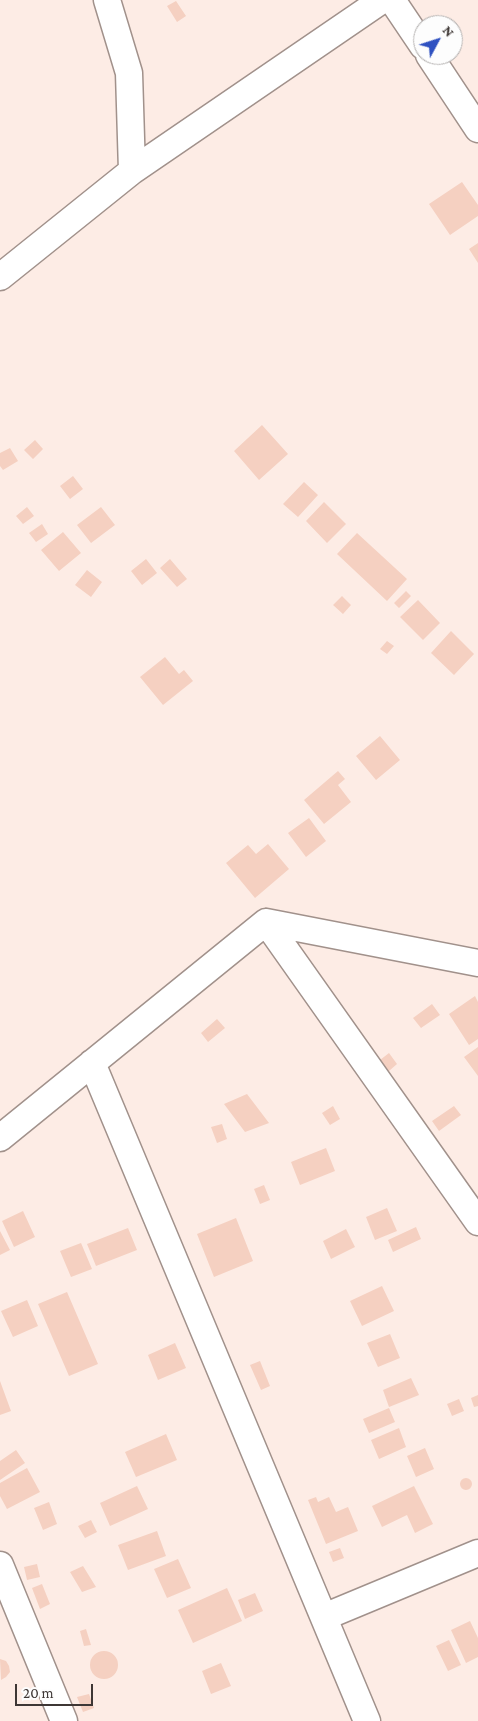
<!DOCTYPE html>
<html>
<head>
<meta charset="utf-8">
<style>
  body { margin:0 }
  #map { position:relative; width:478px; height:1721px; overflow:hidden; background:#fdece5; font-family:"Crimson Pro",serif }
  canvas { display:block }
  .north { position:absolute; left:413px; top:15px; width:50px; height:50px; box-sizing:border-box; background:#fdfdfd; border:1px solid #b1aead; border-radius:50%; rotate:50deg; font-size:14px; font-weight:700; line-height:20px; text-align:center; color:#3e3735 }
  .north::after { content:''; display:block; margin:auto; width:18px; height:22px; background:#2f51c1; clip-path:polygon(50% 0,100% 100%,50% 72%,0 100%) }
  .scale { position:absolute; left:15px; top:1684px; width:78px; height:22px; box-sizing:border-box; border:2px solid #3e3735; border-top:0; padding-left:6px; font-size:15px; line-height:18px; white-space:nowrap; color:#3e3735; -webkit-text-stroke:4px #fdfdfd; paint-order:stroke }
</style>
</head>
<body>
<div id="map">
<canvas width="478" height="1721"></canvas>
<div class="north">N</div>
<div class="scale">20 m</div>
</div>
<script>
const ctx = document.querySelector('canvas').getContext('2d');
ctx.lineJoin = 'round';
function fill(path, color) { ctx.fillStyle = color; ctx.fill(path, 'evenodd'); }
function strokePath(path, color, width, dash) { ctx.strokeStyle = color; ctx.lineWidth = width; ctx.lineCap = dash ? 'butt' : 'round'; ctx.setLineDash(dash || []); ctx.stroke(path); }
const building = new Path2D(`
  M176,1l10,15 -9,6 -10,-16z
  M462,182l16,23v11l-28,19 -21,-31z
  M478,243v20l-9,-14z
  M262,425l26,29 -29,26 -25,-29z
  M35,440l8,9 -10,10 -9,-9z
  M10,448l8,13 -15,9 -3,-4v-13z
  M73,476l10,13 -13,10 -10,-13z
  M304,482l14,13 -20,22 -15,-13z
  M324,502l22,22 -19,19 -21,-22z
  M27,507l7,9 -11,8 -7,-8z
  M101,507l14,18 -24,18 -14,-18z
  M42,524l6,10 -12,8 -7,-9z
  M63,532l18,21 -22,18 -18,-21z
  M357,533l50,46 -20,22 -50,-47z
  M146,559l11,14 -15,12 -11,-14z
  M170,559l17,20 -10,8 -17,-19z
  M87,570l15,12 -11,15 -16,-12z
  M406,591l5,5 -12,12 -5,-5z
  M342,596l9,9 -8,9 -10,-9z
  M418,600l22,23 -17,17 -23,-23z
  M451,631l23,23 -20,21 -23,-22z
  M387,641l7,5 -7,8 -7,-5z
  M165,657l14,17 5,-4 9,11 -30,24 -23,-28z
  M380,736l20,24 -24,20 -20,-24z
  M338,771l7,8 -7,6 13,17 -27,22 -20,-24z
  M309,818l17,23 -20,16 -18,-24z
  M268,844l21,25 -34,29 -29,-35 22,-18 8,9z
  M475,996l3,6v37l-9,6 -20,-31z
  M432,1004l8,11 -19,13 -8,-10z
  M217,1019l8,9 -17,14 -7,-9z
  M478,1047v29l-14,-19z
  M389,1053l8,11 -8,7 -9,-11z
  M247,1094l22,29 -24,9 -21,-28z
  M333,1106l7,13 -10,6 -8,-12z
  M454,1106l7,9 -22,16 -7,-10z
  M222,1124l5,15 -10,4 -6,-16z
  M326,1148l9,23 -35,14 -9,-23z
  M264,1185l6,15 -10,4 -6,-15z
  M387,1208l10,23 -22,9 -9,-23z
  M23,1211l12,26 -21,10 -12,-26z
  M236,1218l17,43 -39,16 -17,-43z
  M416,1227l5,12 -28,13 -5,-12z
  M128,1228l9,22 -41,16 -9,-22z
  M346,1229l9,18 -24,12 -8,-18z
  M0,1231l10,19 -10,5z
  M81,1243l11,26 -21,8 -11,-26z
  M382,1286l12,25 -32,15 -12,-25z
  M67,1292l31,72 -29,12 -31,-72z
  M27,1300l11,26 -25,11 -12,-26z
  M390,1334l10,24 -22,9 -11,-24z
  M175,1343l11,25 -28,12 -10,-25z
  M260,1361l10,25 -9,4 -11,-25z
  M411,1378l8,17 -30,12 -6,-17z
  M0,1381l11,30 -11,4z
  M478,1395v11l-4,1 -3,-9z
  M459,1399l5,12 -12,5 -5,-12z
  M389,1408l6,14 -26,11 -6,-14z
  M399,1428l7,19 -27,12 -8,-19z
  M166,1434l11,26 -41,17 -11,-25z
  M425,1448l9,21 -18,8 -9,-21z
  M16,1450l9,13 -25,17v-19z
  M27,1468l13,24 -33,17 -7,-13v-13z
  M460 1484a6 6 0 1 1 12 0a6 6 0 1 1-12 0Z
  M137,1486l11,23 -38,17 -10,-23z
  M414,1486l19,38 -18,9 -8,-18 -25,12 -10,-21z
  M316,1497l2,5 11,-5 7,15 12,-5 10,24 -32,13 -18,-44z
  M49,1502l8,22 -14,6 -9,-22z
  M91,1520l6,12 -12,6 -7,-12z
  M157,1531l9,25 -38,14 -10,-25z
  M340,1548l4,10 -11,4 -4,-10z
  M178,1559l13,29 -24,10 -13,-29z
  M37,1564l3,13 -13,3 -3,-13z
  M83,1566l13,21 -14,5 -12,-20z
  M42,1584l8,20 -10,5 -8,-21z
  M227,1588l15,33 -49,22 -15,-33z
  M255,1593l8,18 -18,8 -7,-19z
  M470,1621l8,17v19l-12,6 -15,-33z
  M86,1629l5,16 -7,1 -4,-15z
  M449,1640l12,25 -13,6 -12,-25z
  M90 1665a14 14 0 1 1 28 0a14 14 0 1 1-28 0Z
  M0,1659l6,2 3,5 1,6 -4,5 -5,3z
  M221,1663l10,23 -20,8 -9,-23z
  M89,1694l5,14 -11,4 -6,-15z`);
const minor = new Path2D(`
  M392,0l31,46
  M429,55l49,74
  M132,171l250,-171
  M0,277l132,-106 -3,-98 -22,-73
  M266,922l212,300
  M92,1063l275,658
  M0,1138l266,-216 212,41
  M0,1565l64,156
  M324,1617l154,-64`);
fill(building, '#f5d0c1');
strokePath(minor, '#a1918b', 29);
strokePath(minor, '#fff', 26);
</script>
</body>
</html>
